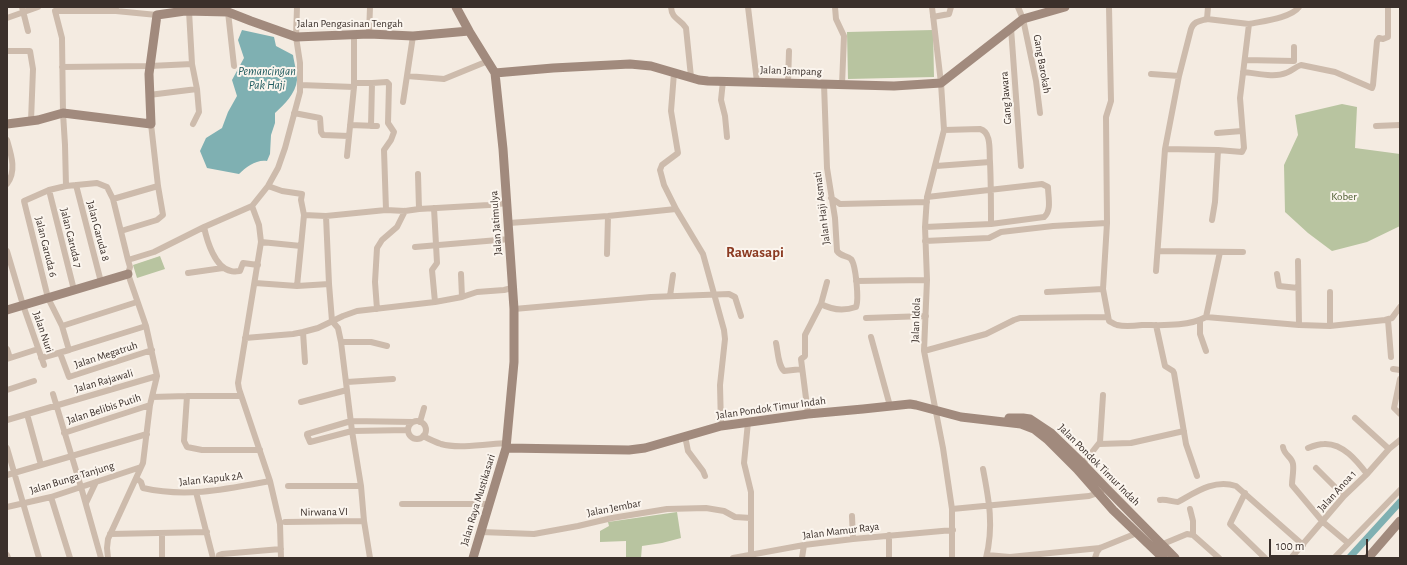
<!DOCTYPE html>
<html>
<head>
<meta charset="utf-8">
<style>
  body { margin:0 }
  #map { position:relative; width:1407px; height:565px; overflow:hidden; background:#f4ebe1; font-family:"Alegreya Sans",sans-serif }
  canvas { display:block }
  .frame { position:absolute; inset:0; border:8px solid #3b302b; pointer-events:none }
  .scale { position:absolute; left:1269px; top:539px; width:99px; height:18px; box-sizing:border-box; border:2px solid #3b302b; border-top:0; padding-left:5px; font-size:12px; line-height:14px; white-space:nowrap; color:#3b302b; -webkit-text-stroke:3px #fbf5ee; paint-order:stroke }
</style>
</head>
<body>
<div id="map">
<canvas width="1407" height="565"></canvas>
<div class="frame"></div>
<div class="scale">100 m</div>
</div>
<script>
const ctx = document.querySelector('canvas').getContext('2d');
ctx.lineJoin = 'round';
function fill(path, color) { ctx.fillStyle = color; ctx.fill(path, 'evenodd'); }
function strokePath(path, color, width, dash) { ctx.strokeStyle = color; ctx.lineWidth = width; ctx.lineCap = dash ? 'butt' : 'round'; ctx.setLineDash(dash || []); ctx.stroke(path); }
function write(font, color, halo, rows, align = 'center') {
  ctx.font = font + ' "Alegreya Sans",sans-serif'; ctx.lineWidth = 4; ctx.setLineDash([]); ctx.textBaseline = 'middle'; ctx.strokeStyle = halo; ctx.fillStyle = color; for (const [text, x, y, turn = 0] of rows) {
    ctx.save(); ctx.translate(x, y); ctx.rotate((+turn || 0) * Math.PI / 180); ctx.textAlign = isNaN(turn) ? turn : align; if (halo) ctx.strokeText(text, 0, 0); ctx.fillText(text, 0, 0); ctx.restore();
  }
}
const green = new Path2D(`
  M933,30l1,47 -86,2 -1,-47z
  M1342,104l15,3 -2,41 45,6v72l-33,16 -35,9 -24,-18 -23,-21 -1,-47 14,-30 -3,-20z
  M160,256l5,13 -28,9 -4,-13z
  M677,512l4,26 -19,5 -20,3 -1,12h-15v-17l-26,1v-11l9,-5 -1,-4z`);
const water = new Path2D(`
  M242,30l32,7 2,9 17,9c1,7 4,17 4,25 -1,13 -13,25 -22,33v10l-4,12 -1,19 -3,7c-10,-2 -21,6 -28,13l-32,-6 -7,-17 6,-13 16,-10 6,-16 9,-16 -5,-16 12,-22 -6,-18z`);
const canal = new Path2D(`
  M1349,558l51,-56`);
const street = new Path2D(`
  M22,7l6,24
  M671,7c1,13 9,11 15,21l5,49
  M748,7l9,75
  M835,7l1,12 8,17 -2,49
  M932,7l9,76 3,47 -17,67 -2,30 2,53 -3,71 19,97 9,61v49
  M1018,7l5,12 13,62 4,32
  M1109,7l2,94 -5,16 1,106 -4,66 6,32c2,1 5,3 8,4 8,2 17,1 25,0 20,0 45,2 64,-8l93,8 31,1 55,-6 7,-2 8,-11
  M116,9v2l41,4
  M228,12l6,54
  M933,17l16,-3 2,-7
  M7,18l31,-11
  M1207,19l42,5
  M1011,28l10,138
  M369,34l1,-27
  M7,51h23l3,18 -2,52
  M1245,60l49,1v-14
  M62,67l88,-1 42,-2
  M1243,72c13,1 31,6 43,1 6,-2 9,-6 15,-8l34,7 37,16 1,-3 4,-44 2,-3 4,1 5,-2v-30
  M674,73l-3,38 7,42 -16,12 -2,5 4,15 12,24
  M1151,74l28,2
  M407,76l37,3 44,-18
  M723,81l-2,19 4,16 2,21
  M354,83h18l-1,43
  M372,83l15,-1 2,2 -1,39 6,9 -3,8 -7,10 2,60
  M788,83l1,-32
  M300,85l54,2
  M149,95l48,-6 -5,-25 -3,-53
  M403,102l10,-66
  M294,113l26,5 1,14 2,3 26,1
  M193,124l6,-12 -2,-23
  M350,125l27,1
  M1376,126l24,-1
  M944,130l36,-1c12,3 9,23 10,33
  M1217,133l25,-2
  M7,140c4,14 10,31 0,44
  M1165,149l53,1 24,2 2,-4 -4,-50 9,-74c14,-3 42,-6 50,-17
  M347,156l7,-69v-52
  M76,185l25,97
  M66,186l-1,-41 -2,-32 -1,-75 -7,-27h61
  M49,190l25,100
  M927,197l115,-13 6,3c0,9 4,24 -4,30l-53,7c0,-21 0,-41 -1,-62l-54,4
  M831,198l9,6 87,-2
  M113,199l45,-13
  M252,206l7,19 2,17 -23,141 1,6 31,92 10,43 1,34
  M434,208l3,55 -5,7 3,32
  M419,209l70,-4 18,-2
  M304,215l22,1 60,-6 19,1 14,-2 -1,-35
  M1212,220l3,-18 3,-52
  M509,223l99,-7 68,-7 27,45 21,76 1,9 -5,46 1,41
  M204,227c3,14 11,41 27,44 2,1 6,0 9,0l3,-8 15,2
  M925,227l66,-3
  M121,231l36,-11 6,-5 -5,-29 -7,-62
  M925,241l64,-3 12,-6 52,-6 54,-3
  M261,242l40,4 3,-31 -3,-15 1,-6 -20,-3 -14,-5
  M415,247l95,-8
  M7,251l16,54 21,60
  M1158,251l85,1
  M607,254l1,-38
  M1298,261l1,64
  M1156,271l9,-122 14,-73 12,-47c3,-8 9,-8 16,-10l1,-12
  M188,273l35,-5
  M461,274l1,23
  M1277,274l2,12 19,2
  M856,281l71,-1
  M255,283l42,3 32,-2 -3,-68
  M329,284l3,37 6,7 3,14 11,89 9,55 3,35 6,37
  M297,286l4,-40
  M1047,292l56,-3
  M1330,292v34
  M670,296l3,-21
  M821,304c11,6 23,7 35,3 3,-7 0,-42 -5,-48 -4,-4 -10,-2 -14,-8l-2,-33 -8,-50 -3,-84
  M377,309l-2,-27 2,-34 5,-8 15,-13 8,-16
  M514,309l137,-12 78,-3 6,3 6,19
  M1206,317l14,-65
  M866,318l60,-2
  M1200,320v14l6,17
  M1388,320l3,37
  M1156,325l9,41 8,5 1,2 12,71 11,32
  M62,326l75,-24
  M303,332l2,30
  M871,337l19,69
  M245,338l48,-4 10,-2 15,-4 25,-12 14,-5 78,-9 27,-5 15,-5 27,-2 8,-2
  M341,342h30l16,4
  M776,343c2,9 2,22 8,28l18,-2
  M7,349l3,9
  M69,350l-7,-24 -14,-28 -24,-97 25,-11 17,-4 31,-3 10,4 6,12 15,61
  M924,351l62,-17 28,-14 6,-2 87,-1
  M60,353l9,24 83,-27
  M41,358l28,-8 77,-24
  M7,359l31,-10
  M1393,369l7,1
  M1400,379l-6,29 6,6
  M347,382l46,-3
  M7,390l27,-9
  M53,394l28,93 20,71
  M187,396l-3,45 3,6 15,3h58
  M152,397l35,-1h53
  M301,402l46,-12
  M27,414l14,51
  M808,414l-7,-55 4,-3v-21l16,-31 6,-22
  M1355,418l34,31
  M7,420l150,-44
  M408 430a9 9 0 1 1 18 0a9 9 0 1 1-18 0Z
  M420,422l4,-14
  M748,422l-4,41 7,29v66
  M408,430l-56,1 -42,11 -3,-7v-1l44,-13 62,1
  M64,433l86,-28
  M423,436c6,3 12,6 18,8 17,5 47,0 65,-1
  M685,436l3,15 15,20 2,5
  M1099,444l32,-1 53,-12
  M1283,447c1,8 9,10 10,17 1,7 -1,14 -1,21l31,37 25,21
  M7,448l32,110
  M1308,448c5,-2 11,-4 16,-4 19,-1 33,17 43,30
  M1081,466l19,-24 3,-47
  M1316,468l28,28
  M983,469c6,31 11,57 3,89
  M7,475l140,-41
  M136,478l5,4 2,6c44,10 84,1 127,-7
  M288,486h73
  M196,492l17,66
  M1245,493l-15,31 35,34
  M51,497l19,61
  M1160,500c7,-1 12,2 18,2 18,-10 36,-23 58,-16l67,59
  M86,503l10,-21
  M402,504h87
  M7,507l44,-10 90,-30
  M952,509l137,-13 12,-4
  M1190,509l3,12v14
  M852,516l1,23
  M285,522l79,-1
  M481,532l53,2 44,-8 34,-8 55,-9 39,-1 18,3 11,6 16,1
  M110,534l97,-2
  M889,535v23
  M1158,546l29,-12 6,1 26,23
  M7,555l1,3
  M987,555l23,2 90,-9 37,-15
  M108,558l-1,-10 1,-9 35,-76 7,-58 7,-29 -11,-50 -18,-52 2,-7 -2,-7 26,-8 50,-25 48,-21 16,-20 10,-18 7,-20 15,-56v-29l-4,-26 1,-30
  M162,558v-25
  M219,558v-3l3,-1 59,-5
  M733,558l71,-13 49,-6 100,-9
  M802,558l2,-13
  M1095,558l2,-6 3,-4
  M1291,558l53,-62 23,-22 22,-25 11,-9
  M1334,558l66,-68`);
const secondary = new Path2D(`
  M456,7l13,24 26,42 8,76 11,160v53l-8,86 -33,110
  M495,73l58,-5 77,-4 21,2 48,14 9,1 186,5 47,-3 82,-64 42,-12
  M7,124l31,-4 25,-7 88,11 -2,-50 8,-59 28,-4 43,1 23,9 45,16 73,-3 44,2 56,-5
  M7,310l121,-36
  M1009,418h14l7,1 21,14 32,31 23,24 69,70
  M506,448l123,2 16,-2 76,-22 87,-12 55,-5 47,-5 6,1 45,12 60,7 13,5 14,11 29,29 36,41 50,48
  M1368,558l32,-37`);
const streetNames = [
  ["Jalan Pengasinan Tengah",350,24],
  ["Gang Barokah",1042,64,80],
  ["Jalan Jampang",791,71,2],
  ["Gang Jawara",1006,98,-94],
  ["Jalan Haji Asmati",822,208,-97],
  ["Jalan Jatimulya",496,223,-94],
  ["Jalan Garuda 8",98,231,75],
  ["Jalan Garuda 7",71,238,76],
  ["Jalan Garuda 6",46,247,76],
  ["Jalan Idola",916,320,-88],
  ["Jalan Nuri",43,332,71],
  ["Jalan Megatruh",106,355,-18],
  ["Jalan Rajawali",104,381,-16],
  ["Jalan Pondok Timur Indah",771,408,-8],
  ["Jalan Belibis Putih",104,409,-18],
  ["Jalan Pondok Timur Indah",1099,465,45],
  ["Jalan Bunga Tanjung",72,478,-17],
  ["Jalan Kapuk 2A",211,479,-6],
  ["Jalan Anoa 1",1337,491,-48],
  ["Jalan Raya Mustikasari",478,500,-73],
  ["Jalan Jembar",614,508,-11],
  ["Nirwana VI",324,512,-1],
  ["Jalan Mamur Raya",841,531,-7]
];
const parkNames = [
  ["Kober",1344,197]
];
const waterNames = [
  ["Pemancingan",267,71],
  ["Pak Haji",267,85]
];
const districtNames = [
  ["Rawasapi",755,252]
];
fill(green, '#b8c4a0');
fill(water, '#7fb0b2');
strokePath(canal, '#7fb0b2', 7);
strokePath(street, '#cdbbac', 6);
strokePath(secondary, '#a18a7d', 9);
write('11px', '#3b302b', '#fbf5ee', streetNames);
write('11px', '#4a5a2e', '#fbf5ee', parkNames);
write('italic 12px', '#1f5a5e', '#fbf5ee', waterNames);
write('bold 15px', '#8c3b22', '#fbf5ee', districtNames);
</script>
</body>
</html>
